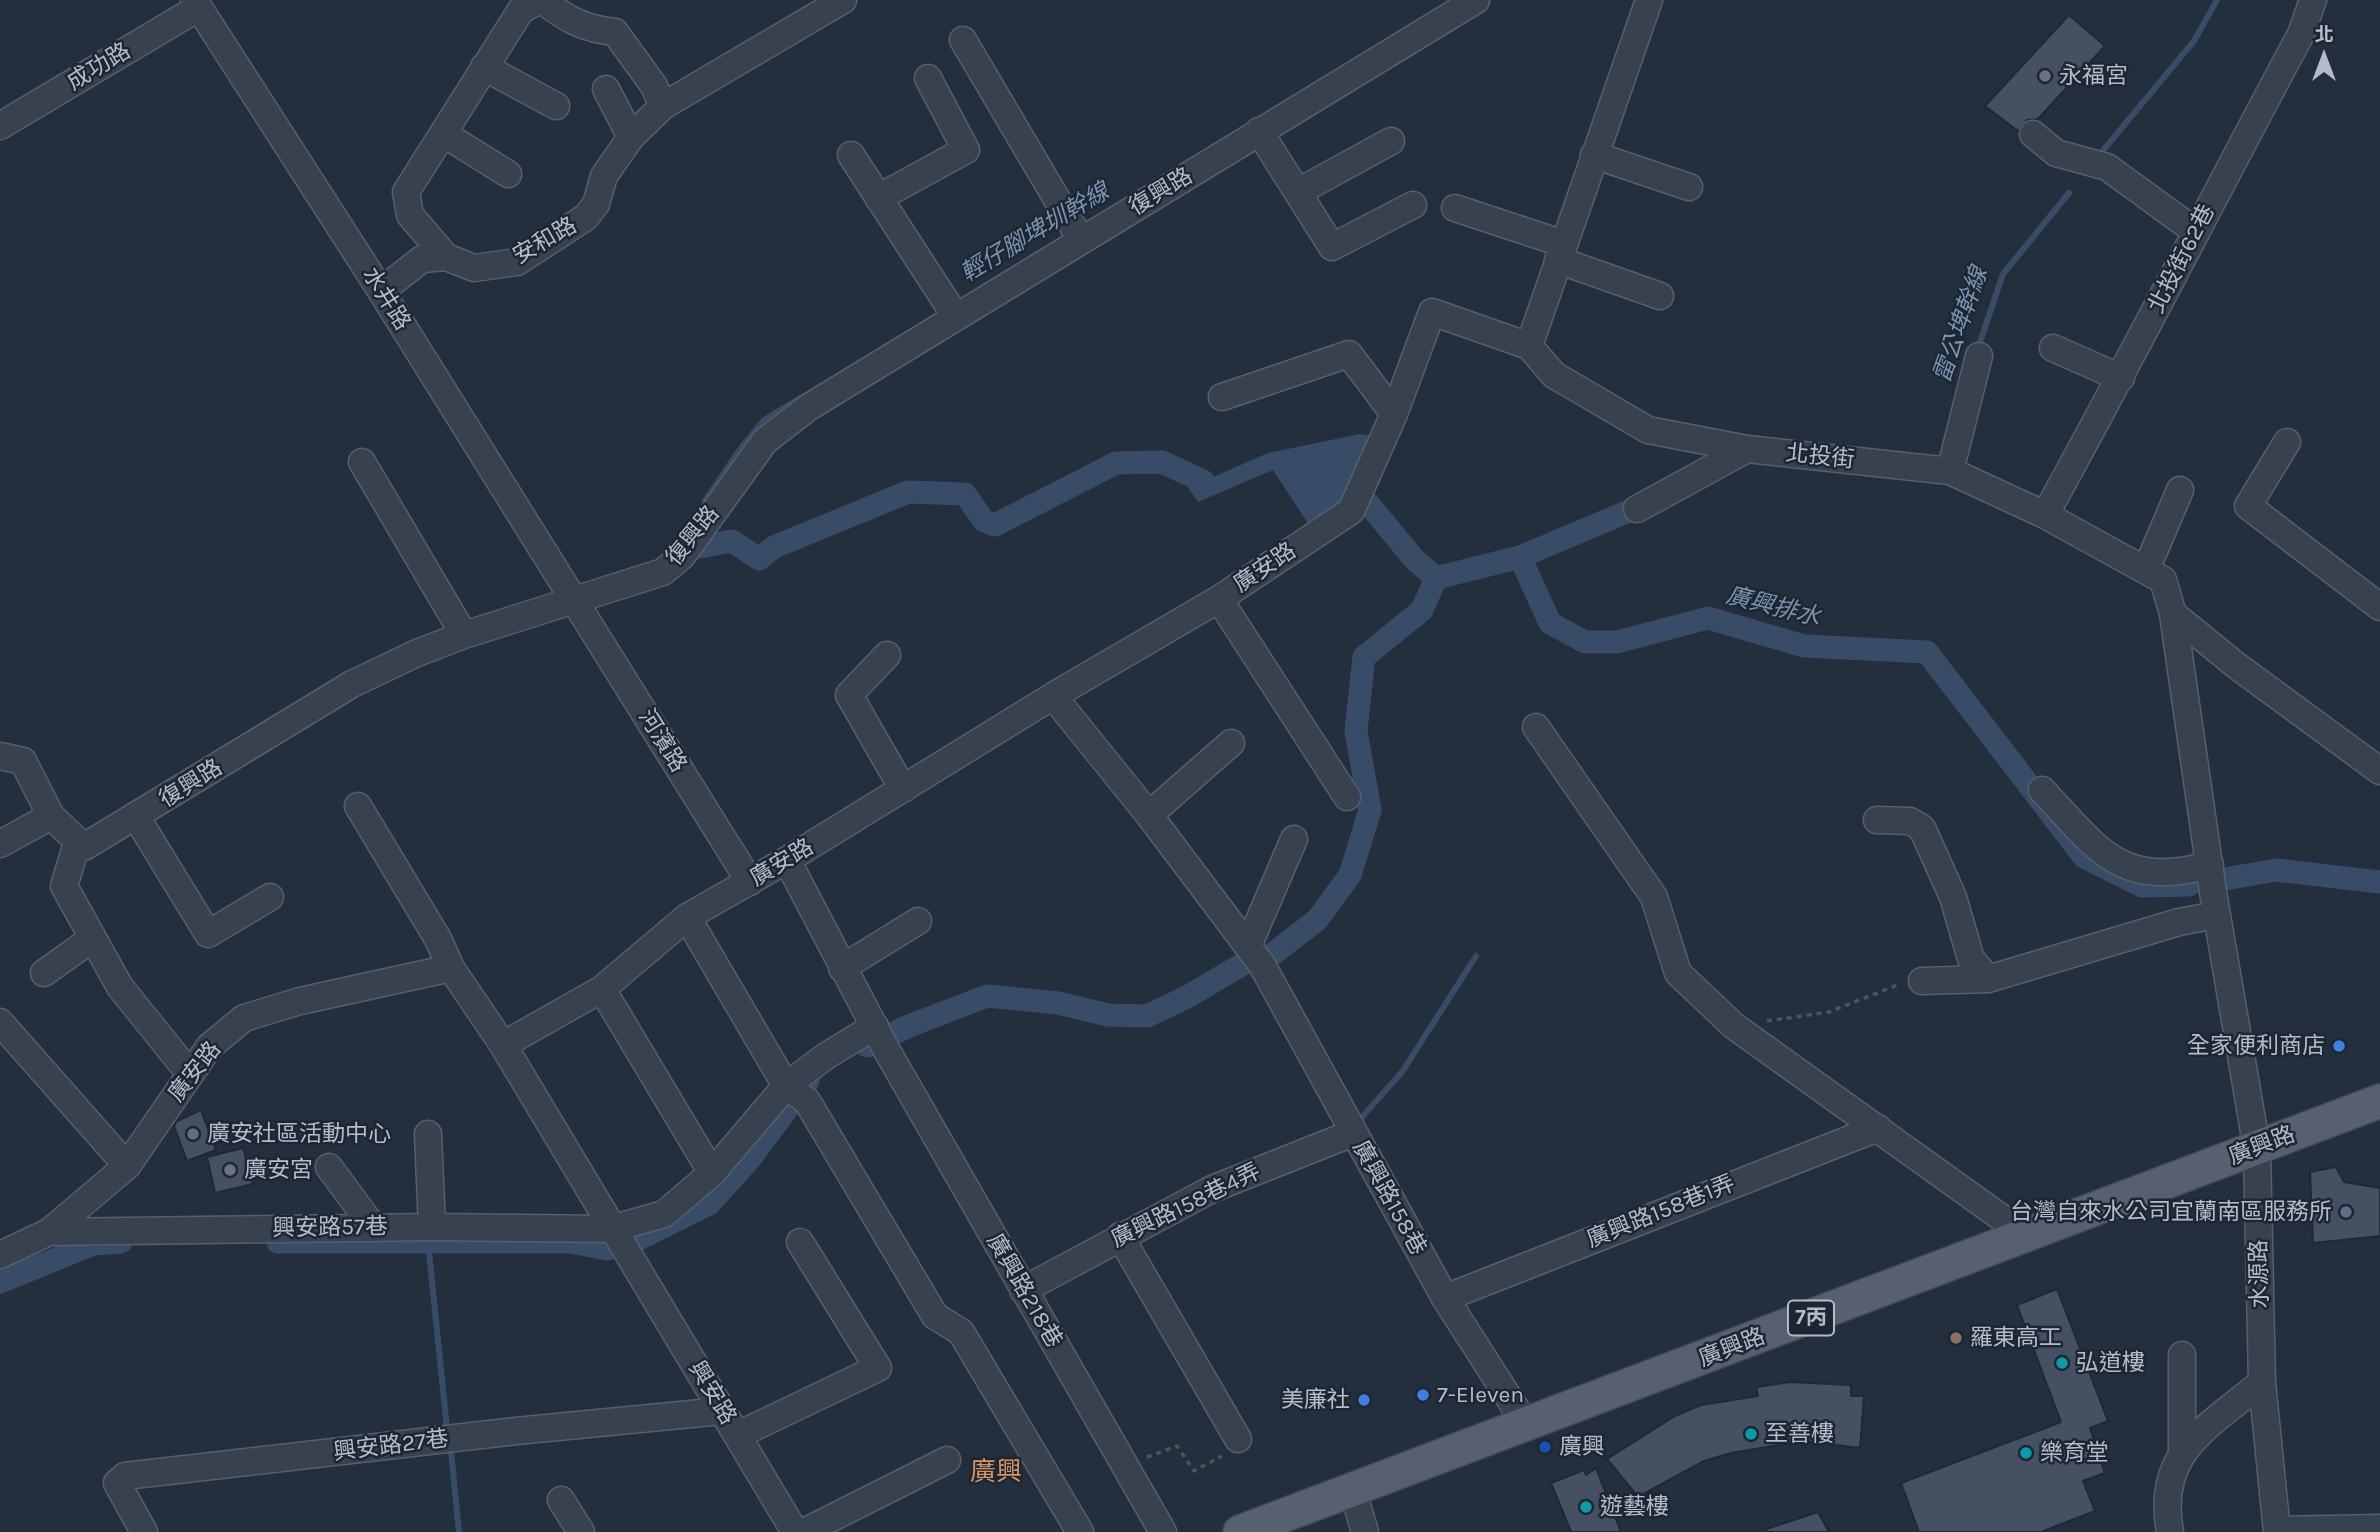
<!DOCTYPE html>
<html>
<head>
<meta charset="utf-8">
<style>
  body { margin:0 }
  #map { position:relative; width:2380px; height:1532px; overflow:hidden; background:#242f3e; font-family:Karla,"Noto Sans TC",sans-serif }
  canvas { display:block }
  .north { position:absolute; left:2289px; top:21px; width:70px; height:70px; -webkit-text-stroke:5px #1d2633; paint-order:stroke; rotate:0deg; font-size:19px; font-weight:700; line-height:28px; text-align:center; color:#b4bcc9 }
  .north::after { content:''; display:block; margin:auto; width:24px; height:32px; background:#b4bcc9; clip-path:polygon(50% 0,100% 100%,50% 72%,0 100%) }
</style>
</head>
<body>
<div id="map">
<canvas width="2380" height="1532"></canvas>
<div class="north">北</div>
</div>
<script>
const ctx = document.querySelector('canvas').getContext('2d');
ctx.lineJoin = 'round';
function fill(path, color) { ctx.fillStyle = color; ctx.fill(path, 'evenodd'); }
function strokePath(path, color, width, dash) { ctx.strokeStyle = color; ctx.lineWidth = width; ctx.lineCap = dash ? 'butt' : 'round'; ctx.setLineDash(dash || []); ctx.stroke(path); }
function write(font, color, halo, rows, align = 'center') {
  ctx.font = font + ' Karla,"Noto Sans TC",sans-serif'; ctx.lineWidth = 5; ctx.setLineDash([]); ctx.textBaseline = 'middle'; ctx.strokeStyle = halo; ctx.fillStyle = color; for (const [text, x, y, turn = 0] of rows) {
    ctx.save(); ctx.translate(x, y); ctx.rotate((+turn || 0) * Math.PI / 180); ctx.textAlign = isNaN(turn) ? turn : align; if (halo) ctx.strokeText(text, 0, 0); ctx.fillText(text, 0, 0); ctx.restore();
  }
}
const water = new Path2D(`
  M1360,434l15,2 -38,71 -28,18 -36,-55 -75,32 -31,-45 46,20 55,-24z`);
const stream = new Path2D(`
  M2100,154l94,-113 23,-41
  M1977,351l26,-77 66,-81
  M705,501l36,-53 23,-28 36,-22
  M1362,1117l40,-45 74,-116
  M428,1242l19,187
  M451,1451l8,81`);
const canal = new Path2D(`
  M1367,502l47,57 22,19
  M700,547l32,-6 27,18 15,-12 134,-55 57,2 19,27 11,4 121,-62 46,-1 41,19
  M1520,557l116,-49
  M1436,578l84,-21 30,66 35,19h32l91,-24 96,28 123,6 157,205 58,29 47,-1
  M2225,879l51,-9 104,12
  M867,1046l42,-20 78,-30 71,7 50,12 39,1 40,-19 61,-36 22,-5 47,-36 33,-45 20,-65 -14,-79 8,-74 58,-47 14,-32
  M278,1242h293l36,7 30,-9 72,-36 40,-44 59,-79
  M0,1282l93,-38 28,-2`);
const building = new Path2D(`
  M2069,15l36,31 -67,73 -11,1 -9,11 -33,-25z
  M201,1110l15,40 -29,11 -13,-35 3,-5z
  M243,1148l10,36 -38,9 -8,-36z
  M2336,1167l8,15 36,6v48l-67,7 -3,-71z
  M2057,1289l51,132 -18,7 15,45 -22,8 12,30 -54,21h-122l-18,-49 160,-61 -44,-117z
  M1790,1382l61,3v11h13l-4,52 -56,-7 -73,12 -27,8 -66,36 -31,-38 68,-43 26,-11 57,-9 -2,-9z
  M1596,1468l25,64h-50l-20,-49 33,-13 2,5z
  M1818,1512l11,20h-62l-1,-3z`);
const path = new Path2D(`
  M1767,1021l62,-9 71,-28
  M1147,1457l30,-11 17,25 28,-15`);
const minor = new Path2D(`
  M194,0l187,291 369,591
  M542,0c24,19 42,29 73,32l39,54 9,20
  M1649,0l-120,346 25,29 94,55 99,19 203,22 95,44 118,65 10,34 40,278 44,257 5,233 15,150
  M963,40l118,200
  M484,67l72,39
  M606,89l25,48
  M0,126l198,-118
  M1259,131l73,116 81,-42
  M444,134l64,40
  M2033,134l23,19 51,14 88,64
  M851,155l105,162
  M1594,155l95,32
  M1298,192l93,-51
  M878,198l88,-48 -38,-72
  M1455,208l109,36
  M446,257l-36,-42 -4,-23 115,-182 19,-10
  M1558,260l102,36
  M381,291l41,-32 24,-2 28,11 43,-6 69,-45 10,-13 8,-28 27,-39 32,-31 180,-106
  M2053,348l68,30
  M1222,397l127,-43 45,60
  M2287,442l-39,64 132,101
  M362,462l102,173
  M1950,471l29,-115
  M1637,509l110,-60
  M2045,515c88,-159 170,-321 256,-481l12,-34
  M2146,570l34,-80
  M1219,599l128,198
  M2173,614l64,52 143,105
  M887,655l-38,40 54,94
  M1053,696l96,119 113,150 183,333 82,128
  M1536,727l118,170 24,76 56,53 293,210
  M0,756l23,5 28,55 33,31 268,-163 65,-31 47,-18 199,-63 19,-16 83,-115 44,-34 667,-407
  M2042,790c57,60 77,99 168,75
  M358,806l80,133 13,29
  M1149,815l82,-72
  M137,818l71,116 62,-37
  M1877,820l33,1 12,7 31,69 18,62 17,20 191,-57 38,-7
  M77,843l-13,43 56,101 70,87
  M0,844l51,-28
  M787,860l99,189 277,483
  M687,917l99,169 21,15 128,215 26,16 119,200
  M1249,944l45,-105
  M842,968l76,-47
  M44,973l49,-35
  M1922,981l66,-2
  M602,989l110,184
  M0,1022l127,144
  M503,1045l99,-56 85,-72 100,-57 266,-164 166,-97 132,-88 43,-97 38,-102 97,34
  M428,1134l4,93
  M329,1167l45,61
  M49,1232l383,-5 179,2 53,-15 48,-41 74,-87 40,-30 49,-30
  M1120,1236l118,203
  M0,1255l49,-23 78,-66 82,-119 35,-29 56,-17 151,-33 52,77 292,487
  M1023,1290l189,-101 141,-56
  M1445,1298l433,-170
  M2182,1355v96
  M738,1435l140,-67 -78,-126
  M1353,1491l12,41
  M561,1500l20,32
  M2277,1530l103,-2
  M144,1532l-27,-49 8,-7 391,-45 206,-20
  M804,1532l143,-72
  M2170,1532c-15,-81 38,-104 92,-150`);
const major = new Path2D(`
  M1240,1532l1140,-431`);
const markers = [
  [2045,76,7,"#6b7280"],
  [2339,1046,7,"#3f7fe0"],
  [193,1134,7,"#5c6f8a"],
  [230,1170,7,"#6b7280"],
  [2346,1212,7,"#5c6f8a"],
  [1956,1338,7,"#8d6e63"],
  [2062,1363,7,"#0f9aa8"],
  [1423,1395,7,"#3f7fe0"],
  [1364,1400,7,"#3f7fe0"],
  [1751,1434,7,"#0f9aa8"],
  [1545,1447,7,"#1a4fb4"],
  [2026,1453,7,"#0f9aa8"],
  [1586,1507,7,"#0f9aa8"]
];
const shields = [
  [1811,1318,46]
];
const shieldNames = [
  ["7丙",1811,1318]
];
const streetNames = [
  ["成功路",99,67,-31],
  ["復興路",1161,192,-31],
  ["安和路",545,241,-30],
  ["北投街62巷",2182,259,-63],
  ["水井路",386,299,58],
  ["北投街",1820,457,6],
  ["復興路",693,536,-51],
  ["廣安路",1265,568,-34],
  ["河濱路",662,741,58],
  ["復興路",191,784,-32],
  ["廣安路",782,863,-31],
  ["廣安路",195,1072,-52],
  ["廣興路",2262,1146,-21],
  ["廣興路158巷",1389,1198,61],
  ["廣興路158巷4弄",1186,1206,-26],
  ["廣興路158巷1弄",1661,1212,-22],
  ["興安路57巷",330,1228,-1],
  ["水源路",2260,1274,-91],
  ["廣興路218巷",1024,1291,60],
  ["廣興路",1732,1348,-21],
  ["興安路",712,1393,59],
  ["興安路27巷",391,1446,-7]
];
const poiNames = [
  ["永福宮",2059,76],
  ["全家便利商店",2325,1046,"right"],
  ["廣安社區活動中心",207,1134],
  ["廣安宮",244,1170],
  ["台灣自來水公司宜蘭南區服務所",2332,1212,"right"],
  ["羅東高工",1970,1338],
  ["弘道樓",2076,1363],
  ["7-Eleven",1437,1395],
  ["美廉社",1350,1400,"right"],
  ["至善樓",1765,1434],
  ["廣興",1559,1447],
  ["樂育堂",2040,1453],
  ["遊藝樓",1600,1507]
];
const waterNames = [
  ["輕仔腳埤圳幹線",1035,233,-31],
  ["雷公埤幹線",1961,325,-71],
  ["廣興排水",1773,607,14]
];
const quarterNames = [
  ["廣興",996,1473]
];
fill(water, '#394c67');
strokePath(stream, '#394c67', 6);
strokePath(canal, '#394c67', 23);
fill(building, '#455162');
strokePath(building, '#1f2835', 2);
strokePath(minor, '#565f6c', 29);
strokePath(major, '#414a57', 36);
strokePath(path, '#44595c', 3.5, [5, 5]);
strokePath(minor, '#38414e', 26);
strokePath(major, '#56606e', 33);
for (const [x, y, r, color] of markers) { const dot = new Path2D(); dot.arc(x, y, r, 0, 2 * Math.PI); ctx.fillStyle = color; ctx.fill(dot); strokePath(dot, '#1d2633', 2.5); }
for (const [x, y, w] of shields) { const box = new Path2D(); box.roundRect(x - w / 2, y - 17.5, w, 35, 5); ctx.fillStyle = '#1d2633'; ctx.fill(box); strokePath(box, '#b4bcc9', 2); }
write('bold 21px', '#b4bcc9', null, shieldNames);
write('23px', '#b4bcc9', '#1d2633', streetNames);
write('23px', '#b4bcc9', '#1d2633', poiNames, 'left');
write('italic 24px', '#7c92b1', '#1d2633', waterNames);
write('26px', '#d59563', '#1d2633', quarterNames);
</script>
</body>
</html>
